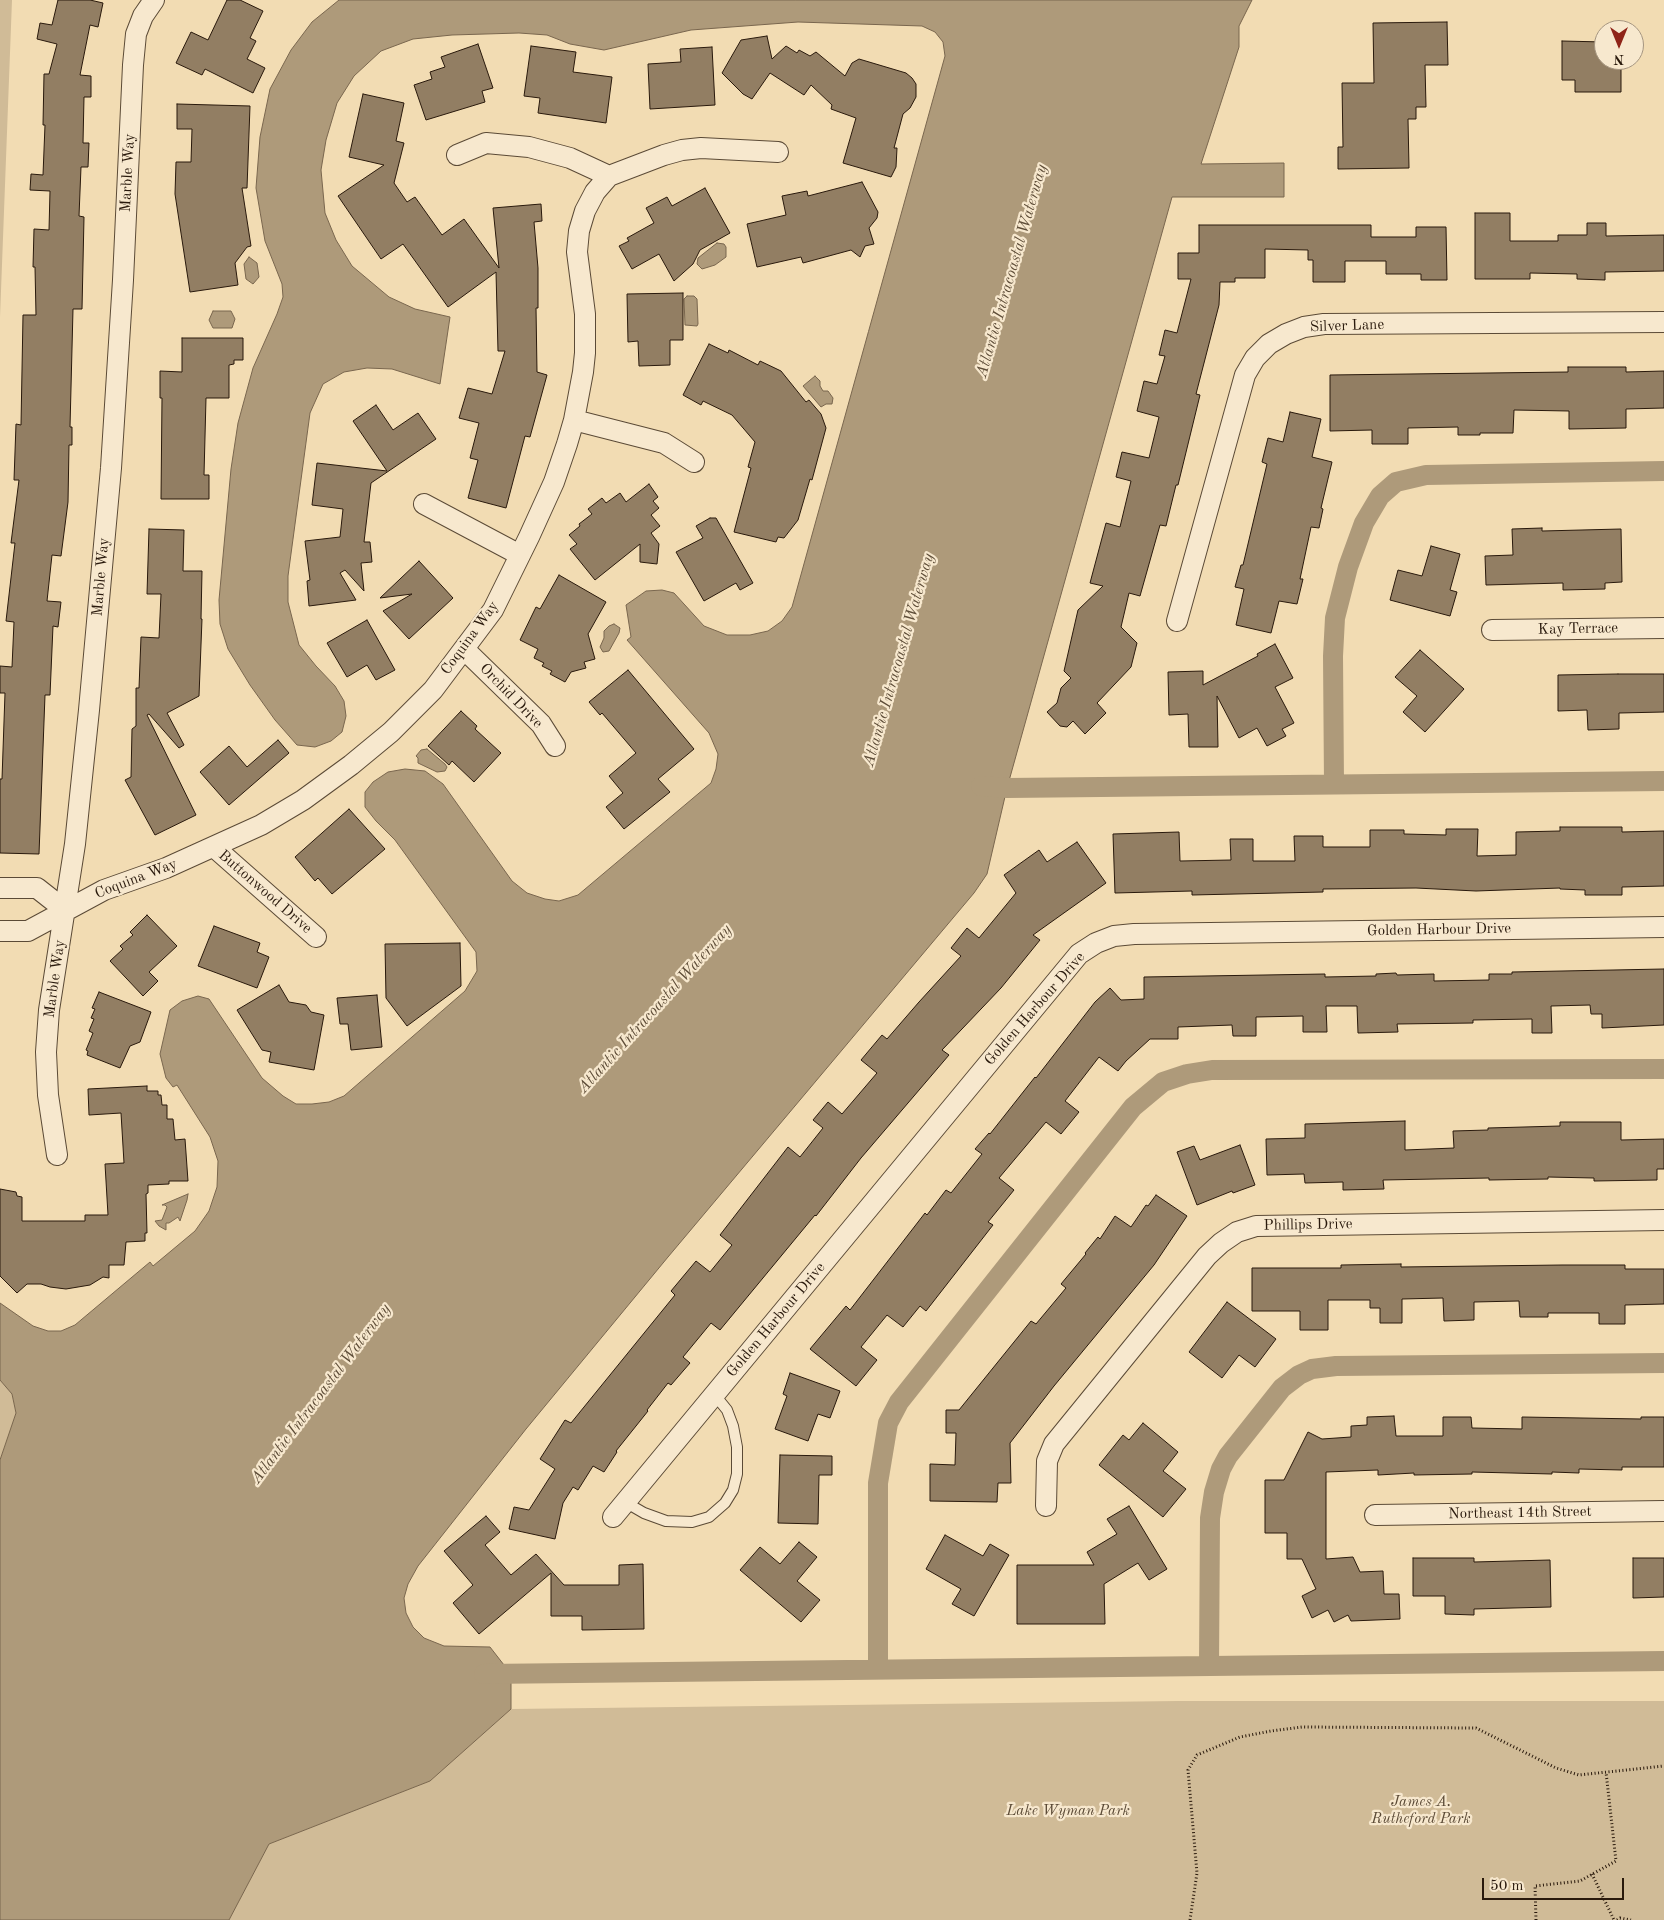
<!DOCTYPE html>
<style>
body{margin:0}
#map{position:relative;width:1664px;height:1920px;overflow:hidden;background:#f2dcb3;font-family:"Old Standard TT",serif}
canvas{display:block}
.north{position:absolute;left:1594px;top:20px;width:50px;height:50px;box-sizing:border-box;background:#f7e8ce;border:1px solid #a59580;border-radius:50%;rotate:180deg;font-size:14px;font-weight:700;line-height:20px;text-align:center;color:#29190c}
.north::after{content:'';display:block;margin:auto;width:18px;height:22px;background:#8f2418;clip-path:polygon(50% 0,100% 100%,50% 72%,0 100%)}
.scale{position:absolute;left:1482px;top:1878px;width:142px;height:22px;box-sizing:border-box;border:2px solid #29190c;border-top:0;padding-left:6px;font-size:15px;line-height:18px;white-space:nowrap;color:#29190c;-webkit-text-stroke:4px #f7e8ce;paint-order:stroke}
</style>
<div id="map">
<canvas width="1664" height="1920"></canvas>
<div class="north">N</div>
<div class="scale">50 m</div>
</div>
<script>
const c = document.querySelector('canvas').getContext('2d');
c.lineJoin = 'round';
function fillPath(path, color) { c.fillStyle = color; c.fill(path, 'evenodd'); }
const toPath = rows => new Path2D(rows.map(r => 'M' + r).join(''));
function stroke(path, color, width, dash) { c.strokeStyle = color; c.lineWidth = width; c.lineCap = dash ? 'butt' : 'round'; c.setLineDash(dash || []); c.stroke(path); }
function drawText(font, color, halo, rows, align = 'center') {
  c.font = font + ' "Old Standard TT",serif'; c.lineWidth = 4.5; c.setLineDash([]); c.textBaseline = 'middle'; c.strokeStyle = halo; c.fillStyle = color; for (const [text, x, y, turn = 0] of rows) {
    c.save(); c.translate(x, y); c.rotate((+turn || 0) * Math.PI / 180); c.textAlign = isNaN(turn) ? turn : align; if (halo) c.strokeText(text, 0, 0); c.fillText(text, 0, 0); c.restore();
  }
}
const green = toPath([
 [0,0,12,0,0,317],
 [0,1380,12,1394,16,1413,0,1460],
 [1178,1701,1664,1701,1664,1920,229,1920,269,1844,430,1781,511,1709]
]);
const water = toPath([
 [339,0,1252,0,1239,26,1239,47,1201,164,1284,163,1284,197,1172,197,1007,788,987,874,974,893,668,1257,526,1429,418,1566,408,1584,404,1598,406,1613,413,1627,424,1638,444,1646,490,1647,511,1674,511,1709,430,1781,269,1844,229,1920,0,1920,0,1460,16,1413,12,1394,0,1380,0,1303,33,1326,48,1331,61,1331,75,1325,150,1262,153,1266,195,1231,209,1211,217,1187,218,1161,210,1137,177,1085,173,1087,166,1078,160,1054,170,1010,182,1001,198,996,209,999,262,1078,283,1096,296,1104,312,1104,329,1102,344,1096,465,991,477,971,476,952,395,840,376,821,365,807,365,792,373,782,388,772,405,769,425,771,443,784,512,881,527,893,545,899,559,901,578,895,711,783,716,769,718,754,709,733,627,640,631,637,626,605,646,591,662,590,674,593,704,626,727,635,750,635,768,631,782,621,792,607,945,56,943,42,935,32,922,26,798,22,691,30,604,50,570,44,547,35,519,33,452,35,413,39,381,51,354,76,337,103,326,140,321,170,325,213,336,240,352,266,389,297,415,309,450,317,440,384,392,369,367,368,344,372,323,384,310,413,288,576,288,602,299,645,316,666,335,686,344,701,346,716,342,732,331,741,315,747,297,745,275,720,250,685,228,649,220,624,219,600,231,469,238,423,253,368,277,314,283,297,282,284,265,241,256,188,260,137,270,89,291,50,312,22,339,0],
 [717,243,724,244,726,247,726,257,715,265,702,269,697,264,698,258,717,243],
 [249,257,257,263,259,277,253,284,246,279,244,264,249,257],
 [687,296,694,296,697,299,698,324,697,326,685,325,684,299,687,296],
 [213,311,231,311,235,319,232,328,213,328,209,320,213,311],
 [815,376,820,381,820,386,823,391,828,391,833,398,832,404,826,404,821,407,803,386,815,376],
 [614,624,620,628,619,633,609,651,603,652,600,647,604,638,604,631,609,626,614,624],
 [427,749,445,764,447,767,445,771,437,772,418,763,418,758,416,756,421,750,427,749],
 [188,1194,187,1200,180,1221,178,1217,169,1223,166,1223,166,1230,159,1226,155,1221,162,1220,167,1207,165,1205,162,1205,188,1194]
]);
const canal = toPath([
 [1334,784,1333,656,1335,618,1348,567,1364,523,1380,496,1396,482,1426,475,1664,471],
 [981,786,1007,788,1664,781],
 [1209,1665,1210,1518,1214,1492,1221,1469,1228,1456,1282,1388,1299,1375,1312,1369,1336,1366,1664,1363],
 [878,1668,878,1483,888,1423,899,1402,1133,1107,1163,1082,1187,1074,1212,1070,1664,1069],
 [484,1674,1664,1661]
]);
const building = toPath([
 [58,0,90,0,103,3,98,27,90,25,80,75,91,76,91,97,84,97,83,143,89,143,88,167,81,167,79,216,84,217,82,309,73,309,70,427,72,427,72,445,69,445,68,502,61,556,52,555,47,601,61,602,58,627,53,626,50,695,45,695,39,854,0,853,0,779,2,779,5,693,0,693,0,666,12,667,14,622,6,621,15,543,11,543,19,480,14,480,16,424,21,425,23,315,36,315,35,267,33,267,34,229,49,230,50,191,30,190,31,174,43,175,45,125,43,125,44,74,49,74,57,44,37,39,40,23,52,25,58,0],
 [227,0,240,0,263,11,250,38,256,41,247,59,265,68,253,93,205,69,202,75,176,63,191,32,208,40,227,0],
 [1447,22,1448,65,1425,65,1426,107,1416,107,1416,119,1408,119,1409,168,1338,169,1338,147,1343,147,1342,83,1374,83,1373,23,1447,22],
 [767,36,772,59,786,46,797,53,799,50,810,56,816,52,845,76,852,63,859,59,906,73,912,78,916,84,916,97,910,108,903,114,894,148,897,148,896,167,891,177,843,163,856,118,831,109,832,105,811,85,804,95,770,73,752,99,743,94,722,73,741,40,767,36],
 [1562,41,1604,42,1604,60,1621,60,1621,92,1575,92,1575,80,1562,80,1562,41],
 [478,44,493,88,482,91,485,102,426,120,414,85,432,79,430,72,445,67,441,57,478,44],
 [531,46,576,52,573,72,612,77,606,123,538,113,540,98,524,96,531,46],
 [712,47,715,105,650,109,648,64,681,62,680,49,712,47],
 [363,94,404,103,396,141,404,143,394,183,407,202,415,197,442,235,464,219,499,268,493,208,541,204,542,221,534,222,538,268,538,308,536,308,537,372,547,375,530,437,525,436,506,508,468,498,478,460,470,458,479,423,459,418,468,388,492,394,505,351,498,351,496,272,448,307,403,244,381,259,338,196,384,165,349,157,363,94],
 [177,104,250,106,247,188,242,188,251,246,247,247,235,263,238,285,190,292,175,194,176,162,191,162,192,129,177,129,177,104],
 [862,182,878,212,877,218,869,228,874,244,865,246,860,257,851,250,803,263,801,257,757,267,747,224,786,215,782,196,807,191,808,196,862,182],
 [705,188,730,233,700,250,693,264,674,281,659,254,632,269,619,246,629,241,627,238,654,223,646,208,667,197,672,206,705,188],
 [1475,213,1510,213,1510,241,1558,241,1558,235,1587,235,1587,223,1606,223,1606,236,1664,235,1664,271,1605,272,1605,280,1577,279,1577,274,1530,273,1530,279,1475,279,1475,213],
 [1199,225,1371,225,1371,237,1416,237,1416,227,1446,227,1447,280,1421,280,1421,274,1386,274,1386,261,1345,261,1345,282,1313,282,1313,260,1308,260,1308,250,1265,249,1265,278,1235,278,1235,282,1220,282,1219,305,1196,394,1200,395,1178,485,1176,485,1166,526,1160,525,1140,596,1129,593,1121,627,1137,643,1131,667,1097,703,1106,713,1085,734,1073,721,1067,727,1060,726,1047,712,1057,703,1061,688,1071,678,1064,671,1078,610,1103,586,1090,583,1106,523,1120,527,1131,481,1116,477,1122,452,1149,458,1159,417,1137,411,1144,381,1157,384,1165,356,1159,355,1165,330,1177,333,1191,279,1178,279,1178,253,1199,253,1199,225],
 [683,293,683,340,670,340,670,365,639,366,638,341,628,342,627,294,683,293],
 [182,338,243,338,243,360,234,360,234,364,229,365,229,398,206,398,204,475,209,475,209,499,161,499,162,398,160,398,160,371,182,372,182,338],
 [709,344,728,353,729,350,758,365,760,361,781,371,806,402,809,400,821,414,826,428,812,480,810,479,798,520,784,538,778,537,776,542,734,532,751,468,748,467,755,442,732,415,703,401,701,405,683,395,709,344],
 [1568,367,1626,367,1626,372,1664,371,1664,408,1626,409,1626,428,1569,429,1569,411,1514,410,1513,433,1480,433,1480,435,1458,435,1458,427,1408,428,1408,444,1372,444,1372,430,1330,431,1330,375,1568,372,1568,367],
 [376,405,393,430,418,413,436,439,371,483,364,542,370,542,372,562,361,563,364,591,345,570,340,573,356,600,309,606,307,581,310,580,305,541,340,537,343,509,312,505,317,463,387,471,353,421,376,405],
 [1290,412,1321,419,1312,457,1332,462,1321,508,1323,509,1319,528,1311,527,1300,579,1303,579,1297,604,1279,601,1271,633,1236,625,1244,589,1235,587,1241,565,1243,565,1267,464,1262,462,1268,438,1283,442,1290,412],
 [649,484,658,497,653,501,659,508,651,515,660,526,651,533,659,544,657,564,640,562,640,544,595,580,570,549,577,544,569,535,580,526,579,524,592,514,588,509,602,498,606,503,620,493,626,502,649,484],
 [710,518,716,518,753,583,740,590,736,583,704,601,676,552,703,538,696,526,710,518],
 [1542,528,1542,531,1621,529,1622,582,1605,583,1605,589,1563,590,1563,583,1486,585,1485,556,1513,555,1512,529,1542,528],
 [149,529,184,530,183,571,202,571,201,619,202,619,199,696,167,713,184,745,179,748,149,714,147,715,196,815,155,835,125,780,131,777,132,729,136,726,136,688,139,688,141,637,159,638,161,594,147,594,149,529],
 [1431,546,1460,554,1450,590,1457,592,1450,616,1390,600,1398,570,1422,576,1431,546],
 [419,561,453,598,409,639,383,611,412,594,380,598,419,561],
 [559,575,606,602,588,634,595,659,584,662,586,668,571,672,565,682,550,674,552,671,542,666,544,663,534,658,538,649,520,640,536,607,540,609,559,575],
 [367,620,395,670,376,680,367,665,347,677,327,643,367,620],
 [1275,644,1293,678,1275,687,1294,723,1282,729,1286,736,1267,746,1257,728,1239,738,1217,696,1218,747,1189,747,1188,714,1169,715,1168,672,1203,671,1203,685,1258,656,1257,654,1275,644],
 [1420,650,1464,689,1425,732,1403,712,1417,696,1395,677,1420,650],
 [628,670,694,749,658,779,670,792,624,829,606,807,623,793,609,776,636,753,602,713,600,715,589,702,628,670],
 [1618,674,1664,674,1664,712,1619,713,1619,729,1588,730,1587,710,1558,711,1558,675,1618,674],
 [461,711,477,726,475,729,501,753,474,782,452,761,449,765,428,746,461,711],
 [278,740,289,753,229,805,200,772,229,746,247,767,278,740],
 [349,809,385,849,332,894,318,878,315,881,295,857,349,809],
 [1560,827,1622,827,1622,832,1664,831,1664,886,1622,887,1622,895,1585,895,1585,890,1560,889,1560,888,1476,891,1416,888,1323,889,1323,892,1192,895,1192,891,1115,893,1113,834,1179,832,1180,861,1231,860,1230,839,1253,839,1253,861,1295,861,1294,836,1323,836,1323,847,1370,847,1370,830,1404,830,1404,834,1446,835,1446,829,1478,829,1477,856,1516,855,1516,832,1560,831,1560,827],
 [1077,842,1106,883,1033,935,1040,940,1001,988,942,1050,949,1055,861,1158,816,1216,815,1215,720,1330,711,1323,683,1357,690,1363,671,1385,668,1383,647,1410,648,1411,616,1451,617,1452,604,1472,593,1466,578,1490,573,1487,563,1503,555,1539,509,1529,514,1507,529,1510,555,1469,540,1459,565,1420,571,1423,675,1295,671,1291,696,1261,710,1272,732,1245,720,1235,788,1147,800,1157,823,1128,813,1120,828,1102,842,1114,877,1073,861,1060,882,1035,887,1039,919,1002,961,956,951,948,967,928,979,938,1016,893,1004,875,1039,850,1047,862,1077,842],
 [147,915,177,946,149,972,158,981,143,996,110,961,123,949,120,946,133,935,130,932,147,915],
 [214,926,260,943,257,952,269,957,257,988,198,966,214,926],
 [460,943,461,986,407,1026,386,998,385,944,460,943],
 [1664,969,1664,1025,1602,1028,1602,1014,1591,1014,1590,1005,1551,1006,1552,1033,1532,1033,1532,1019,1473,1020,1473,1023,1397,1024,1398,1032,1358,1033,1357,1006,1326,1006,1327,1032,1303,1032,1303,1016,1256,1017,1256,1036,1233,1036,1232,1025,1178,1027,1178,1039,1150,1039,1126,1061,1118,1071,1099,1057,1065,1101,1079,1112,1061,1134,1046,1122,999,1178,1014,1190,988,1222,993,1225,926,1311,920,1306,903,1327,887,1315,861,1347,877,1360,856,1386,810,1349,846,1306,850,1310,925,1213,927,1215,946,1190,951,1193,982,1154,975,1149,989,1133,990,1134,1035,1077,1036,1078,1095,1002,1110,988,1121,1000,1144,999,1144,977,1325,974,1325,977,1376,976,1376,974,1396,973,1397,975,1434,974,1434,981,1489,980,1489,974,1512,974,1512,972,1664,969],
 [279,985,289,1002,306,1005,311,1012,324,1015,314,1070,269,1062,271,1052,262,1050,237,1010,279,985],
 [99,992,151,1012,140,1042,130,1046,120,1068,87,1055,88,1051,86,1050,93,1033,89,1031,94,1019,91,1018,95,1009,92,1008,99,992],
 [377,995,382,1047,351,1050,348,1024,340,1024,337,998,377,995],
 [147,1086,147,1091,158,1091,158,1095,161,1095,162,1105,167,1105,167,1119,173,1119,175,1140,185,1139,188,1181,169,1181,169,1184,148,1185,148,1193,146,1194,147,1233,145,1233,145,1241,126,1242,124,1265,109,1265,109,1278,103,1277,90,1285,66,1289,50,1287,41,1284,27,1284,17,1293,0,1276,0,1189,16,1192,17,1196,22,1197,22,1221,85,1221,85,1215,108,1215,105,1164,124,1163,121,1113,89,1115,88,1089,147,1086],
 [1405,1121,1405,1150,1454,1148,1453,1131,1488,1130,1488,1128,1560,1126,1560,1122,1621,1122,1621,1140,1664,1139,1664,1169,1657,1169,1657,1180,1594,1181,1594,1178,1548,1177,1548,1179,1489,1180,1489,1178,1383,1180,1384,1189,1343,1190,1343,1182,1305,1183,1304,1174,1267,1175,1266,1139,1305,1138,1305,1124,1405,1121],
 [1240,1145,1255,1185,1233,1193,1232,1191,1197,1205,1177,1152,1194,1146,1200,1160,1240,1145],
 [1156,1195,1187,1216,1154,1265,1054,1386,1010,1443,1011,1483,998,1483,997,1502,930,1501,930,1464,955,1465,956,1433,946,1433,946,1410,959,1410,1031,1321,1036,1324,1066,1288,1061,1284,1086,1254,1085,1253,1098,1237,1100,1239,1115,1216,1131,1227,1146,1205,1148,1206,1156,1195],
 [1401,1264,1401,1267,1562,1265,1625,1265,1625,1269,1664,1269,1664,1304,1625,1305,1625,1324,1599,1324,1599,1313,1548,1313,1548,1317,1520,1317,1519,1301,1474,1302,1474,1320,1444,1321,1443,1298,1402,1299,1402,1323,1380,1323,1380,1308,1370,1308,1370,1300,1328,1300,1328,1330,1300,1330,1300,1311,1252,1311,1252,1268,1341,1268,1341,1265,1401,1264],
 [1227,1302,1276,1339,1255,1367,1239,1355,1222,1378,1189,1352,1227,1302],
 [790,1373,840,1391,830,1418,818,1414,808,1441,775,1429,787,1396,783,1394,790,1373],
 [1394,1416,1396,1436,1443,1436,1443,1417,1471,1417,1472,1428,1522,1429,1522,1417,1641,1419,1641,1417,1664,1417,1664,1467,1622,1467,1622,1470,1579,1469,1579,1473,1552,1472,1552,1474,1472,1472,1472,1474,1414,1475,1414,1473,1378,1475,1378,1470,1326,1472,1326,1559,1353,1557,1360,1572,1383,1571,1384,1594,1399,1594,1400,1619,1351,1621,1348,1615,1334,1622,1328,1610,1312,1618,1302,1596,1316,1589,1302,1559,1287,1559,1287,1533,1265,1533,1265,1480,1284,1480,1308,1432,1322,1439,1351,1437,1351,1426,1367,1425,1367,1417,1394,1416],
 [1143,1423,1178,1452,1163,1471,1186,1489,1163,1517,1099,1465,1123,1435,1129,1440,1143,1423],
 [780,1455,832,1456,832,1475,819,1475,818,1524,778,1523,780,1455],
 [1129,1506,1167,1569,1149,1580,1138,1563,1104,1584,1105,1624,1017,1624,1017,1565,1094,1565,1087,1552,1117,1534,1107,1519,1129,1506],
 [486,1516,500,1532,485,1545,511,1575,536,1554,564,1585,619,1585,619,1565,643,1564,644,1629,582,1630,582,1616,551,1616,551,1573,479,1634,453,1603,473,1585,444,1551,486,1516],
 [945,1535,983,1556,990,1544,1009,1555,974,1616,952,1604,961,1589,926,1569,945,1535],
 [799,1542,817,1557,797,1581,820,1600,801,1622,740,1570,760,1547,780,1564,799,1542],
 [1413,1558,1474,1558,1474,1562,1550,1560,1551,1607,1474,1609,1474,1615,1445,1614,1445,1596,1413,1596,1413,1558],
 [1633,1558,1664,1558,1664,1597,1633,1598,1633,1558]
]);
const path = toPath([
 [1592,1874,1614,1920],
 [1190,1920,1197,1873,1188,1770,1197,1755,1240,1737,1271,1731,1302,1727,1476,1728,1556,1768,1579,1775,1664,1766],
 [1536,1920,1535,1886,1580,1881,1616,1861,1606,1772],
 [1617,1920,1620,1918,1631,1920]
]);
const lane = toPath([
 [625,1502,644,1513,666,1521,692,1522,709,1517,725,1503,733,1490,737,1474,737,1447,733,1426,727,1410,714,1394]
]);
const street = toPath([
 [457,155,486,143,529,147,570,158,609,176,664,155,682,150,701,148,778,152],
 [574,420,664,443,694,462],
 [424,504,520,555],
 [1177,621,1245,375,1255,358,1269,344,1286,334,1304,327,1324,324,1664,322],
 [1492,630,1664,628],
 [464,649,541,724,555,746],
 [214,847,316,937],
 [0,888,37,888,65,910],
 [0,931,28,931,104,890,166,868,261,825,303,800,351,765,391,732,433,690,493,610,529,537,554,482,567,444,574,420,583,372,585,353,585,314,577,252,579,231,585,211,595,192,609,176],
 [57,1155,48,1095,46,1052,49,1010,75,844,89,710,111,468,123,280,133,65,136,34,143,16,154,0],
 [1046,1506,1047,1461,1054,1444,1207,1256,1221,1243,1237,1232,1256,1226,1664,1220],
 [1375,1515,1664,1511],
 [613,1517,1079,954,1096,943,1114,936,1134,934,1664,927]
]);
const streetNames = [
 ["Marble Way",128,173,-87],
 ["Silver Lane",1347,326,-2],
 ["Marble Way",101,577,-85],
 ["Kay Terrace",1578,629,-1],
 ["Coquina Way",470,638,-54],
 ["Orchid Drive",511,696,46],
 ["Coquina Way",136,879,-21],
 ["Buttonwood Drive",265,892,41],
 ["Golden Harbour Drive",1439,930,-1],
 ["Marble Way",55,979,-82],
 ["Golden Harbour Drive",1035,1009,-49],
 ["Phillips Drive",1308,1225,-1],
 ["Golden Harbour Drive",776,1320,-50],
 ["Northeast 14th Street",1520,1513,-1]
];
const parkNames = [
 ["James A.",1421,1802],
 ["Rutheford Park",1421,1819],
 ["Lake Wyman Park",1068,1811]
];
const waterNames = [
 ["Atlantic Intracoastal Waterway",1012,271,-74],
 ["Atlantic Intracoastal Waterway",899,660,-74],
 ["Atlantic Intracoastal Waterway",655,1009,-48],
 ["Atlantic Intracoastal Waterway",321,1394,-53]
];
fillPath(green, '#d0bb97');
fillPath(water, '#ae9a7a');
stroke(water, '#79664e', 1);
stroke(canal, '#ae9a7a', 20);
fillPath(building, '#927e63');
stroke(building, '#29190c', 1);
stroke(lane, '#5b4a36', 12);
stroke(street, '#5b4a36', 22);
stroke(path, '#29190c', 3, [1, 2.5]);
stroke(lane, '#f7e8ce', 10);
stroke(street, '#f7e8ce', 20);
drawText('15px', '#29190c', '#f7e8ce', streetNames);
drawText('italic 15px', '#5b4a36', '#f7e8ce', parkNames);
drawText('italic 16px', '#5e4d38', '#f7e8ce', waterNames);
</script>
